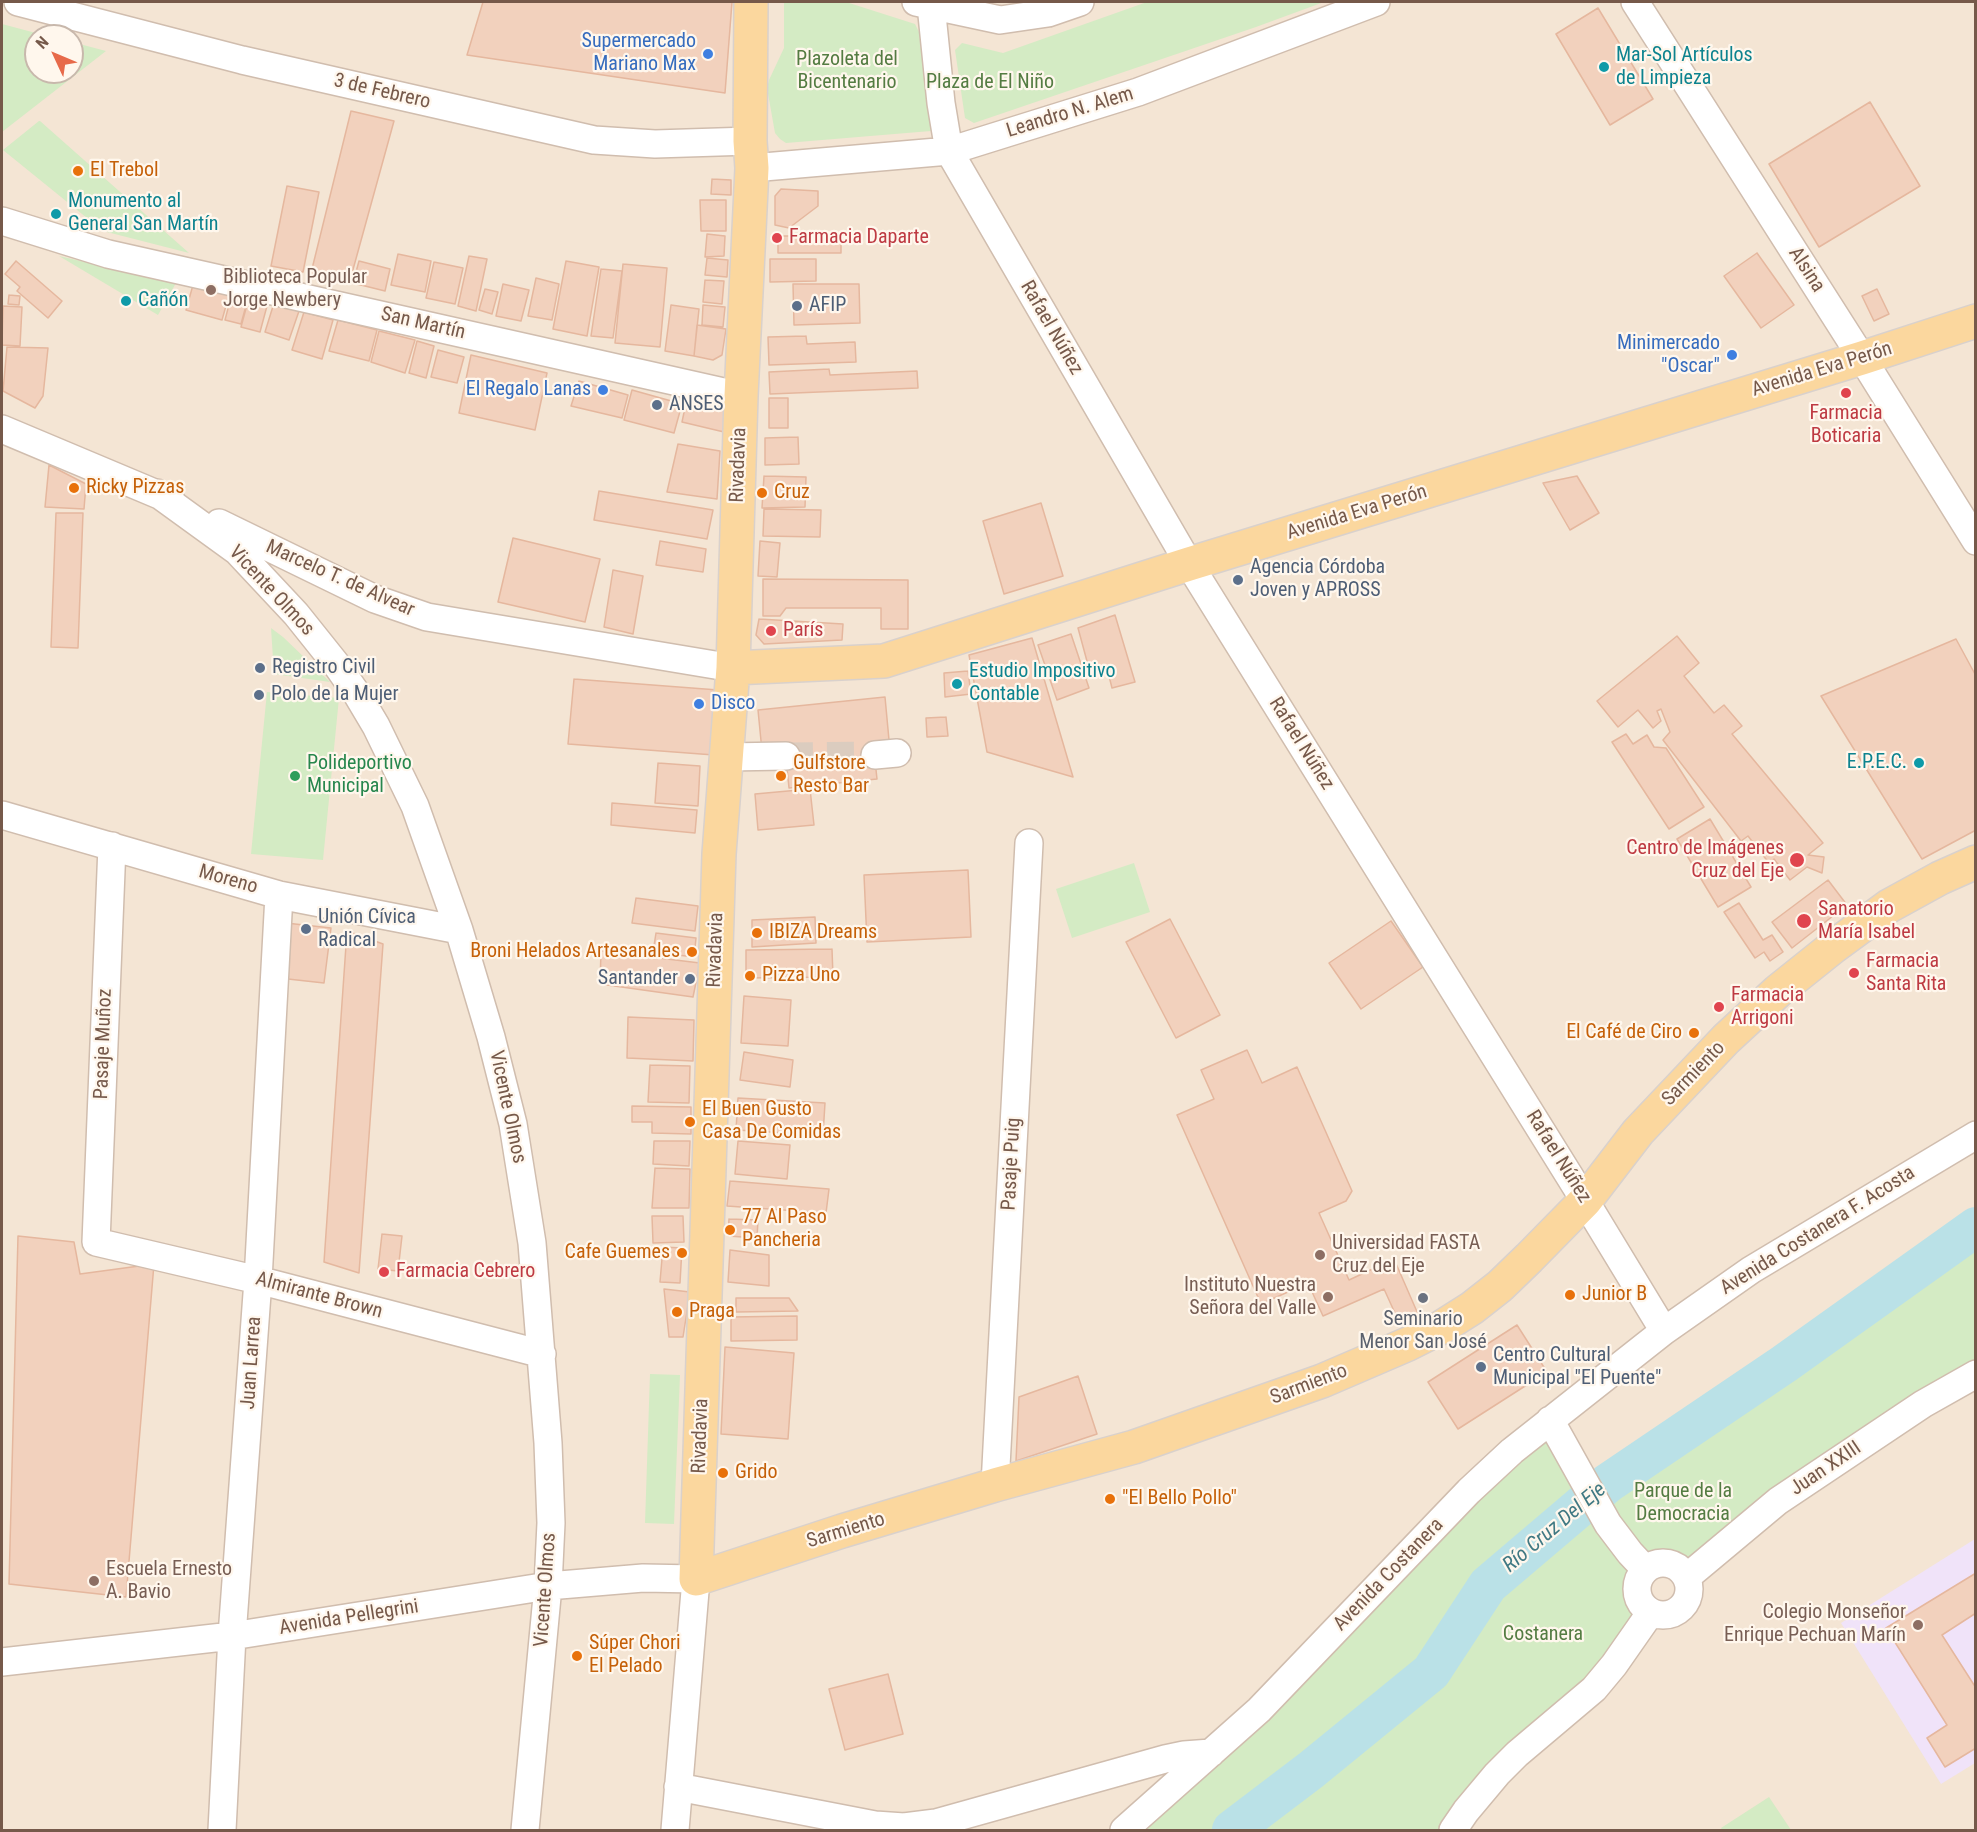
<!DOCTYPE html>
<meta charset="utf-8">
<style>
body{margin:0}
#map{position:relative;width:1977px;height:1832px;overflow:hidden;background:#fdf3e6;font-family:"Roboto Condensed",sans-serif}
canvas{display:block}
.frame{position:absolute;inset:0;border:3px solid #76594a;pointer-events:none}
.north{position:absolute;left:24px;top:24px;width:60px;height:60px;box-sizing:border-box;background:#fff7ed;border:2px solid #c8b8ac;border-radius:50%;rotate:314deg;font-size:16px;font-weight:700;line-height:24px;text-align:center;color:#76594a}
.north::after{content:'';display:block;margin:auto;width:21px;height:27px;background:#e76a4a;clip-path:polygon(50% 0,100% 100%,50% 72%,0 100%)}
</style>
<div id="map">
<canvas width="1977" height="1832"></canvas>
<div class="frame"></div>
<div class="north">N</div>
</div>
<script>
const c = document.querySelector('canvas').getContext('2d');
c.lineJoin = 'round';
function fillPath(path, color) { c.fillStyle = color; c.fill(path, 'evenodd'); }
const toPath = rows => new Path2D(rows.map(r => 'M' + r).join(''));
function stroke(path, color, width, dash) { c.strokeStyle = color; c.lineWidth = width; c.lineCap = dash ? 'butt' : 'round'; c.setLineDash(dash || []); c.stroke(path); }
function drawText(font, color, halo, rows, align = 'center') {
  c.font = font + ' "Roboto Condensed",sans-serif'; c.lineWidth = 4.5; c.setLineDash([]); c.textBaseline = 'middle'; c.strokeStyle = halo; c.fillStyle = color; for (const [text, x, y, turn = 0] of rows) {
    c.save(); c.translate(x, y); c.rotate((+turn || 0) * Math.PI / 180); c.textAlign = isNaN(turn) ? turn : align; if (halo) c.strokeText(text, 0, 0); c.fillText(text, 0, 0); c.restore();
  }
}
const residential = toPath([
 [2,2,1975,2,1975,1830,2,1830],
 [36,36,72,36,72,72,36,72]
]);
const education = toPath([
 [1975,1539,1975,1763,1941,1784,1841,1623]
]);
const green = toPath([
 [784,2,846,2,915,24,919,32,931,131,786,143,780,139,775,133,767,88,769,80,784,48],
 [1147,2,1324,2,1256,27,974,123,965,118,955,50,962,43,1003,53],
 [2,24,47,36,36,36,36,72,72,72,72,42,106,51,2,132],
 [39,121,40,121,189,253,103,231,3,150],
 [59,256,176,283,158,315],
 [271,628,283,637,330,682,274,674],
 [267,692,339,698,323,860,251,854],
 [1134,863,1150,912,1072,938,1056,889],
 [1975,1227,1975,1374,1679,1568,1668,1563,1656,1563,1639,1576,1636,1590,1638,1599,1643,1607,1651,1612,1466,1811,1439,1830,1124,1830,1550,1420,1593,1496,1608,1483,1784,1364],
 [650,1374,680,1375,674,1524,645,1523],
 [1769,1797,1791,1830,1722,1830,1721,1828]
]);
const river = toPath([
 [1232,1830,1311,1770,1431,1672,1488,1585,1608,1483,1784,1364,1976,1227]
]);
const building = toPath([
 [483,2,732,2,725,93,467,55,483,2],
 [1598,8,1653,99,1610,125,1556,34,1598,8],
 [1870,102,1920,186,1819,247,1769,164,1870,102],
 [351,111,394,121,349,284,311,273,351,111],
 [712,179,731,180,731,195,711,194,712,179],
 [287,186,319,192,303,272,271,266,287,186],
 [781,189,818,191,818,206,789,228,775,225,775,196,781,189],
 [700,200,726,200,726,231,701,231,700,200],
 [707,234,725,236,724,256,705,257,707,234],
 [778,236,841,236,841,253,778,253,778,236],
 [1757,253,1794,305,1761,328,1724,276,1757,253],
 [398,254,431,261,425,292,391,285,398,254],
 [469,256,487,259,476,311,458,306,469,256],
 [707,258,728,260,727,277,705,275,707,258],
 [770,259,816,259,816,281,770,282,770,259],
 [16,261,62,301,48,318,17,291,20,287,5,274,16,261],
 [359,261,390,269,385,291,353,283,359,261],
 [566,261,599,267,587,336,553,329,566,261],
 [434,262,463,268,455,304,426,298,434,262],
 [623,264,667,268,660,347,615,343,623,264],
 [601,269,622,271,613,338,591,336,601,269],
 [536,278,559,284,552,320,528,316,536,278],
 [705,280,724,281,722,304,703,302,705,280],
 [503,284,529,290,521,321,496,316,503,284],
 [793,284,859,284,860,323,794,325,793,284],
 [193,285,229,295,222,320,186,310,193,285],
 [485,289,498,292,492,314,479,310,485,289],
 [1877,289,1889,314,1874,321,1862,296,1877,289],
 [9,295,20,296,19,305,8,304,9,295],
 [231,297,247,302,241,324,225,320,231,297],
 [248,301,267,306,260,332,241,327,248,301],
 [274,303,299,311,289,340,265,332,274,303],
 [671,305,699,309,694,356,665,351,671,305],
 [703,305,725,307,723,327,702,325,703,305],
 [3,306,22,307,20,346,2,345,3,306],
 [304,312,333,320,322,359,292,350,304,312],
 [338,320,377,330,369,361,329,351,338,320],
 [697,325,726,329,722,355,713,360,694,356,697,325],
 [379,331,415,340,405,373,371,362,379,331],
 [806,336,807,344,855,342,856,362,769,365,768,337,806,336],
 [417,341,434,346,426,378,409,373,417,341],
 [7,347,48,348,43,396,35,408,3,391,7,347],
 [438,350,464,357,457,383,431,377,438,350],
 [471,355,547,373,535,430,459,413,471,355],
 [829,369,830,375,917,371,918,388,770,394,769,372,829,369],
 [579,381,628,395,622,418,571,406,579,381],
 [632,390,682,404,674,433,624,420,632,390],
 [769,398,788,398,788,428,769,428,769,398],
 [686,403,728,411,724,432,682,422,686,403],
 [798,437,799,464,765,465,765,438,798,437],
 [678,444,720,451,717,499,667,492,678,444],
 [49,465,86,484,84,509,45,507,49,465],
 [764,476,806,477,805,507,762,508,764,476],
 [1577,476,1599,513,1570,530,1543,483,1577,476],
 [599,491,713,510,707,539,594,520,599,491],
 [1041,503,1063,576,1004,594,983,521,1041,503],
 [764,509,821,510,820,537,763,536,764,509],
 [56,513,83,513,78,648,51,647,56,513],
 [513,538,600,559,585,622,498,602,513,538],
 [660,541,706,549,703,572,656,565,660,541],
 [760,541,780,543,777,577,758,576,760,541],
 [613,570,643,576,633,634,604,627,613,570],
 [763,579,908,580,908,629,881,629,881,608,786,608,780,616,763,616,763,579],
 [1115,615,1135,682,1112,688,1108,672,1091,676,1078,628,1115,615],
 [759,619,843,624,842,640,764,644,756,635,759,619],
 [1071,634,1089,688,1057,700,1038,645,1071,634],
 [1677,636,1699,663,1684,676,1714,713,1724,705,1742,726,1732,734,1823,843,1808,855,1824,857,1822,873,1807,867,1790,880,1774,859,1769,863,1748,836,1741,841,1663,740,1670,732,1661,709,1657,711,1661,721,1653,728,1638,710,1618,727,1597,701,1677,636],
 [1032,638,1073,777,987,752,969,655,1032,638],
 [1956,639,1976,676,1976,830,1922,859,1821,696,1956,639],
 [968,671,971,694,945,697,944,673,968,671],
 [574,679,718,690,714,755,568,744,574,679],
 [885,697,889,740,873,742,877,779,789,788,785,749,762,751,758,710,885,697],
 [946,717,948,736,927,737,926,718,946,717],
 [1626,734,1633,744,1647,735,1654,747,1666,748,1704,807,1669,829,1612,742,1626,734],
 [658,763,700,766,698,806,655,803,658,763],
 [810,789,814,825,758,830,755,794,810,789],
 [612,803,697,810,695,833,611,825,612,803],
 [1710,819,1751,887,1718,907,1677,839,1710,819],
 [968,870,971,937,867,942,864,875,968,870],
 [1828,880,1847,905,1792,948,1772,922,1828,880],
 [636,898,698,906,695,931,632,923,636,898],
 [1739,903,1763,940,1772,935,1783,952,1770,961,1764,952,1755,958,1724,912,1739,903],
 [815,917,816,943,752,947,752,920,815,917],
 [1170,919,1220,1015,1176,1038,1126,942,1170,919],
 [1391,921,1423,967,1361,1009,1329,963,1391,921],
 [286,923,331,928,324,983,279,978,286,923],
 [347,931,383,944,359,1273,324,1262,347,931],
 [656,933,696,938,694,957,653,952,656,933],
 [832,949,833,977,746,978,746,950,832,949],
 [601,951,700,963,693,997,600,984,601,951],
 [744,996,791,1000,788,1046,741,1043,744,996],
 [628,1017,694,1020,693,1061,627,1058,628,1017],
 [1247,1050,1262,1083,1297,1067,1352,1191,1346,1201,1319,1213,1349,1280,1394,1259,1418,1314,1399,1322,1384,1289,1323,1316,1308,1283,1261,1304,1177,1115,1214,1099,1201,1070,1247,1050],
 [744,1052,793,1060,790,1087,740,1080,744,1052],
 [650,1065,690,1066,689,1103,648,1102,650,1065],
 [738,1098,825,1103,823,1135,736,1130,738,1098],
 [632,1106,691,1107,691,1134,652,1133,652,1122,632,1122,632,1106],
 [654,1141,690,1141,689,1166,653,1164,654,1141],
 [738,1141,790,1145,787,1179,735,1174,738,1141],
 [655,1168,690,1169,689,1208,652,1208,655,1168],
 [730,1181,829,1189,826,1213,727,1206,730,1181],
 [652,1216,683,1216,684,1242,653,1243,652,1216],
 [729,1219,758,1220,757,1238,728,1236,729,1219],
 [382,1234,402,1236,398,1271,378,1269,382,1234],
 [18,1236,74,1242,80,1274,154,1264,126,1597,9,1584,18,1236],
 [663,1247,682,1248,680,1283,660,1282,663,1247],
 [730,1250,769,1255,769,1286,728,1282,730,1250],
 [664,1289,690,1292,683,1337,669,1337,664,1289],
 [736,1298,789,1298,798,1311,736,1312,736,1298],
 [797,1316,797,1340,731,1341,731,1317,797,1316],
 [1517,1325,1547,1372,1458,1429,1428,1382,1517,1325],
 [725,1347,794,1353,788,1439,721,1434,725,1347],
 [1078,1376,1097,1434,1016,1461,1019,1397,1078,1376],
 [1976,1573,1976,1613,1942,1635,1976,1688,1976,1748,1945,1767,1927,1738,1947,1725,1886,1628,1976,1573],
 [888,1674,903,1734,845,1750,829,1689,888,1674]
]);
const minorTunnel = toPath([
 [786,756,875,755]
]);
const minor = toPath([
 [18,2,242,60,594,140,655,144,750,141],
 [916,2,1000,20,1048,13,1080,2],
 [1635,2,1862,358,1976,541],
 [931,5,941,103,949,151,1189,564,1585,1201,1664,1331],
 [752,168,949,151,1138,92,1376,2],
 [2,221,108,254,741,396],
 [2,429,171,500],
 [157,493,237,551,296,614,336,664,357,694,376,726,415,806,459,930,491,1037,513,1124,532,1243,548,1443,551,1523,548,1586,525,1830],
 [219,523,375,599,427,617,733,668],
 [875,755,897,753],
 [727,757,786,756],
 [2,815,279,895,459,930],
 [112,846,96,1242,258,1280,542,1354],
 [1550,1420,1608,1524,1630,1553,1645,1569],
 [995,1485,1029,843],
 '1637 1589a26 26 0 1 1 52 0a26 26 0 1 1-52 0Z',
 [1687,1577,1778,1501,1923,1404,1976,1374],
 [2,1662,232,1636,548,1586,643,1578,696,1579,675,1830],
 [678,1787,875,1825,904,1827,936,1823,1165,1759,1184,1755,1211,1753],
 [222,1830,232,1636,258,1280,279,895],
 [1124,1830,1259,1710,1469,1491,1512,1451,1664,1331,1751,1270,1976,1135],
 [1453,1830,1466,1811,1497,1774,1517,1754,1594,1689,1614,1665,1651,1612]
]);
const major = toPath([
 [751,2,750,141,752,168,741,396,733,668,719,854,696,1579,842,1531,995,1485,1134,1447,1322,1381,1408,1344,1442,1327,1472,1308,1500,1286,1529,1258,1585,1201,1638,1132,1726,1039,1778,991,1833,947,1889,906,1940,878,1976,862],
 [733,668,884,661,1189,564,1862,358,1976,321]
]);
const markers = [
 [708,54,6,"#3f7fe0"],
 [1604,67,6,"#0f9aa8"],
 [78,171,6,"#e8710a"],
 [56,214,6,"#0f9aa8"],
 [777,238,6,"#e0444e"],
 [211,290,6,"#8d6e63"],
 [126,301,6,"#0f9aa8"],
 [797,306,6,"#5c6f8a"],
 [1732,355,6,"#3f7fe0"],
 [603,390,6,"#3f7fe0"],
 [1846,393,6,"#e0444e"],
 [657,405,6,"#5c6f8a"],
 [74,488,6,"#e8710a"],
 [762,493,6,"#e8710a"],
 [1238,580,6,"#5c6f8a"],
 [771,631,6,"#e0444e"],
 [260,668,6,"#5c6f8a"],
 [957,684,6,"#0f9aa8"],
 [259,695,6,"#5c6f8a"],
 [699,704,6,"#3f7fe0"],
 [1919,763,6,"#0f9aa8"],
 [295,776,6,"#2e9e5b"],
 [781,776,6,"#e8710a"],
 [1797,860,8,"#e0444e"],
 [1804,921,8,"#e0444e"],
 [306,929,6,"#5c6f8a"],
 [757,933,6,"#e8710a"],
 [692,952,6,"#e8710a"],
 [1854,973,6,"#e0444e"],
 [750,976,6,"#e8710a"],
 [690,979,6,"#5c6f8a"],
 [1719,1007,6,"#e0444e"],
 [1694,1033,6,"#e8710a"],
 [690,1122,6,"#e8710a"],
 [730,1230,6,"#e8710a"],
 [682,1253,6,"#e8710a"],
 [1320,1255,6,"#8d6e63"],
 [384,1272,6,"#e0444e"],
 [1570,1295,6,"#e8710a"],
 [1328,1297,6,"#8d6e63"],
 [1423,1298,6,"#6b7280"],
 [677,1312,6,"#e8710a"],
 [1481,1367,6,"#5c6f8a"],
 [723,1473,6,"#e8710a"],
 [1110,1499,6,"#e8710a"],
 [94,1581,6,"#8d6e63"],
 [1918,1625,6,"#8d6e63"],
 [577,1656,6,"#e8710a"]
];
const shopNames = [
 ["Supermercado",696,42],
 ["Mariano Max",696,65],
 ["Minimercado",1720,344],
 ["\"Oscar\"",1720,367],
 ["El Regalo Lanas",591,390],
 ["Disco",711,704,"left"]
];
const cultureNames = [
 ["Mar-Sol Artículos",1616,56],
 ["de Limpieza",1616,79],
 ["Monumento al",68,202],
 ["General San Martín",68,225],
 ["Cañón",138,301],
 ["Estudio Impositivo",969,672],
 ["Contable",969,695],
 ["E.P.E.C.",1907,763,"right"]
];
const parkNames = [
 ["Plazoleta del",847,60],
 ["Bicentenario",847,83],
 ["Plaza de El Niño",990,83],
 ["Parque de la",1683,1492],
 ["Democracia",1683,1515],
 ["Costanera",1543,1635]
];
const streetNames = [
 ["3 de Febrero",382,92,13],
 ["Leandro N. Alem",1070,113,-17],
 ["Alsina",1806,270,57],
 ["San Martín",423,324,13],
 ["Rafael Núñez",1051,328,60],
 ["Avenida Eva Perón",1822,370,-17],
 ["Rivadavia",739,465,-88],
 ["Avenida Eva Perón",1357,513,-17],
 ["Marcelo T. de Alvear",340,579,24],
 ["Vicente Olmos",271,591,47],
 ["Rafael Núñez",1301,744,58],
 ["Moreno",228,880,16],
 ["Rivadavia",716,950,-88],
 ["Pasaje Muñoz",104,1044,-88],
 ["Sarmiento",1694,1074,-46],
 ["Vicente Olmos",507,1107,78],
 ["Rafael Núñez",1558,1157,58],
 ["Pasaje Puig",1012,1164,-87],
 ["Avenida Costanera F. Acosta",1818,1231,-32],
 ["Almirante Brown",319,1296,15],
 ["Juan Larrea",252,1363,-86],
 ["Sarmiento",1309,1385,-21],
 ["Rivadavia",701,1436,-88],
 ["Juan XXIII",1826,1469,-34],
 ["Sarmiento",846,1531,-17],
 ["Avenida Costanera",1389,1575,-46],
 ["Vicente Olmos",546,1590,-86],
 ["Avenida Pellegrini",349,1618,-9]
];
const foodNames = [
 ["El Trebol",90,171],
 ["Ricky Pizzas",86,488],
 ["Cruz",774,493],
 ["Gulfstore",793,764],
 ["Resto Bar",793,787],
 ["IBIZA Dreams",769,933],
 ["Broni Helados Artesanales",680,952,"right"],
 ["Pizza Uno",762,976],
 ["El Café de Ciro",1682,1033,"right"],
 ["El Buen Gusto",702,1110],
 ["Casa De Comidas",702,1133],
 ["77 Al Paso",742,1218],
 ["Pancheria",742,1241],
 ["Cafe Guemes",670,1253,"right"],
 ["Junior B",1582,1295],
 ["Praga",689,1312],
 ["Grido",735,1473],
 ["\"El Bello Pollo\"",1122,1499],
 ["Súper Chori",589,1644],
 ["El Pelado",589,1667]
];
const healthNames = [
 ["Farmacia Daparte",789,238],
 ["Farmacia",1846,414,"center"],
 ["Boticaria",1846,437,"center"],
 ["París",783,631],
 ["Centro de Imágenes",1784,849,"right"],
 ["Cruz del Eje",1784,872,"right"],
 ["Sanatorio",1818,910],
 ["María Isabel",1818,933],
 ["Farmacia",1866,962],
 ["Santa Rita",1866,985],
 ["Farmacia",1731,996],
 ["Arrigoni",1731,1019],
 ["Farmacia Cebrero",396,1272]
];
const educationNames = [
 ["Biblioteca Popular",223,278],
 ["Jorge Newbery",223,301],
 ["Universidad FASTA",1332,1244],
 ["Cruz del Eje",1332,1267],
 ["Instituto Nuestra",1316,1286,"right"],
 ["Señora del Valle",1316,1309,"right"],
 ["Escuela Ernesto",106,1570],
 ["A. Bavio",106,1593],
 ["Colegio Monseñor",1906,1613,"right"],
 ["Enrique Pechuan Marín",1906,1636,"right"]
];
const serviceNames = [
 ["AFIP",809,306],
 ["ANSES",669,405],
 ["Agencia Córdoba",1250,568],
 ["Joven y APROSS",1250,591],
 ["Registro Civil",272,668],
 ["Polo de la Mujer",271,695],
 ["Unión Cívica",318,918],
 ["Radical",318,941],
 ["Santander",678,979,"right"],
 ["Centro Cultural",1493,1356],
 ["Municipal \"El Puente\"",1493,1379]
];
const leisureNames = [
 ["Polideportivo",307,764],
 ["Municipal",307,787]
];
const worshipNames = [
 ["Seminario",1423,1320],
 ["Menor San José",1423,1343]
];
const waterNames = [
 ["Río Cruz Del Eje",1555,1528,-40]
];
fillPath(residential, '#f4e5d4');
fillPath(education, '#f0e3f9');
fillPath(green, '#d4ebc4');
stroke(river, '#bae1e7', 40);
fillPath(building, '#f2d1bd');
stroke(building, '#e5b79e', 1.5);
stroke(minorTunnel, '#dbccbf', 27, [27, 14]);
stroke(minor, '#d0bdae', 30);
stroke(major, '#d9d1cc', 36);
stroke(minor, '#fff', 27);
stroke(major, '#fbd79e', 33);
for (const [x, y, r, color] of markers) { const dot = new Path2D(); dot.arc(x, y, r, 0, 2 * Math.PI); c.fillStyle = color; c.fill(dot); stroke(dot, '#fff7ed', 2); }
drawText('20px', '#366cbe', '#fff7ed', shopNames, 'right');
drawText('20px', '#0d838f', '#fff7ed', cultureNames, 'left');
drawText('20px', '#547c42', '#fff7ed', parkNames);
drawText('20px', '#76594a', '#fff7ed', streetNames);
drawText('20px', '#c56008', '#fff7ed', foodNames, 'left');
drawText('20px', '#be3a42', '#fff7ed', healthNames, 'left');
drawText('20px', '#785e54', '#fff7ed', educationNames, 'left');
drawText('20px', '#4e5e75', '#fff7ed', serviceNames, 'left');
drawText('20px', '#27864d', '#fff7ed', leisureNames, 'left');
drawText('20px', '#5b616d', '#fff7ed', worshipNames);
drawText('italic 21px', '#407983', '#fff7ed', waterNames);
</script>
